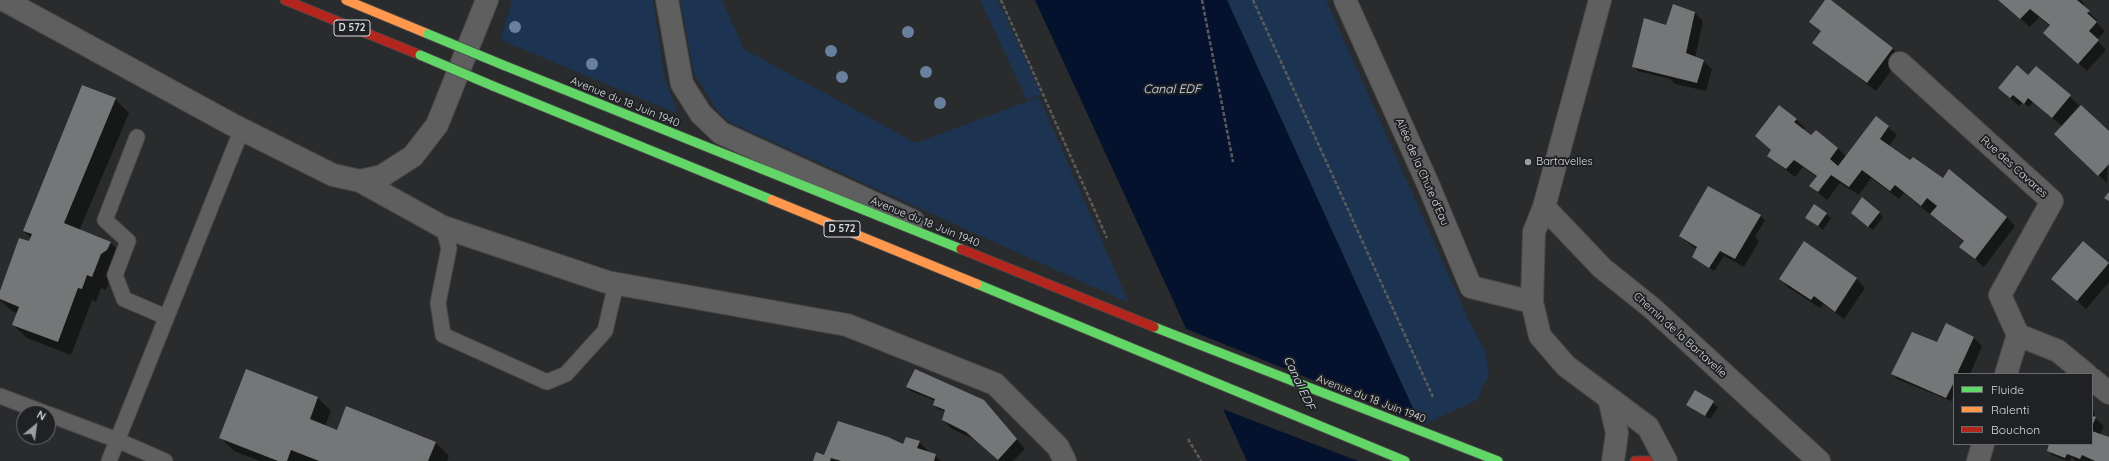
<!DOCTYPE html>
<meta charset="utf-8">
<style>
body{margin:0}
#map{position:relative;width:2109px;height:461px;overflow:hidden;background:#2a2b2c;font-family:Quicksand,sans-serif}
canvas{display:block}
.legend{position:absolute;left:1953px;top:373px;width:140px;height:72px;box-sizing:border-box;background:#1f2124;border:1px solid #6a6c6e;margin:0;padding:5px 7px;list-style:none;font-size:12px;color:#dbdcde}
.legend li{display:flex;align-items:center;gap:8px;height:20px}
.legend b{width:20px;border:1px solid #6a6c6e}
.north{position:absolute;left:16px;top:405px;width:40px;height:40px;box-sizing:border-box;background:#1f2124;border:1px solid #6a6c6e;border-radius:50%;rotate:29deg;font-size:11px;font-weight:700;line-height:16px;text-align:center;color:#dbdcde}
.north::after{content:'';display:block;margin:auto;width:14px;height:18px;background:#9d9ea0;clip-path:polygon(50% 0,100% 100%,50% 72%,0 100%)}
</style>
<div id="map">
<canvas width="2109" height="461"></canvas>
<ul class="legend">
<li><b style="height:5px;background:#63d668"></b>Fluide</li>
<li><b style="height:5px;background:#ff974d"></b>Ralenti</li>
<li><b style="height:5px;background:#b3261e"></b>Bouchon</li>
</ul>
<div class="north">N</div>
</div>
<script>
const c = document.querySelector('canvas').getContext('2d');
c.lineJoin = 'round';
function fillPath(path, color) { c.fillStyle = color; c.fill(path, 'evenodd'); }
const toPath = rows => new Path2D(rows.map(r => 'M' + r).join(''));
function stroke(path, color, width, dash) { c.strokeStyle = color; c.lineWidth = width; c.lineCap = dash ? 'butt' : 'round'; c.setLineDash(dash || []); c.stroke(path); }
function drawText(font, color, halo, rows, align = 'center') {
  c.font = font + ' Quicksand,sans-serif'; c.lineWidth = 4; c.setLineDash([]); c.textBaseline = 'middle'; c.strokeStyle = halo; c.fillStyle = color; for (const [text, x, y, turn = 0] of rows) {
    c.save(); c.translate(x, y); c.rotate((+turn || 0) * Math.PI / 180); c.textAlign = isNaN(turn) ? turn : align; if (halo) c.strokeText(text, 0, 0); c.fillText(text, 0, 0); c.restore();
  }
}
const green = toPath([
 [512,0,653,0,664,76,678,114,501,40],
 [680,0,722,0,744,49,916,143,1039,97,1129,303,731,123,718,112,694,73],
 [980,0,998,0,1041,94,1027,100],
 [1227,0,1326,0,1471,325,1485,351,1489,374,1477,400,1421,426]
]);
const water = toPath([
 [1035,0,1227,0,1437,461,1247,461]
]);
const pier = toPath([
 [1184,328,1422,424,1439,461,1358,461,1220,408]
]);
const shadow = toPath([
 [1827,0,1893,49,1901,57,1876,91,1844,66,1822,32,1810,22],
 [1998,0,2081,0,2084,4,2082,6,2097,20,2096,22,2105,31,2097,40,2106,50,2087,71,2053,42,2050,26,2039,17,2030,27],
 [1694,12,1703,21,1695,58,1703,61,1712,69,1706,91,1675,84,1670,79,1638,71,1633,66,1667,26],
 [2036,67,2079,105,2069,117,2109,132,2107,183,2085,163,2062,126,2033,102,2029,107,2023,102,2019,106,1999,88,2028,76],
 [115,99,129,113,79,231,111,243,124,256,114,267,106,290,101,288,96,302,92,300,71,355,27,338,13,325,18,314,12,311,0,300,0,293,31,238,24,231],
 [1876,117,1897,135,1889,146,1910,162,2007,217,2015,226,1984,267,1960,246,1964,242,1904,193,1899,199,1871,178,1859,195,1840,183,1827,200,1810,186,1817,177,1803,167,1795,177,1768,156,1772,151,1756,136,1796,119,1805,128,1803,130,1811,136,1838,148,1846,157],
 [1815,205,1831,218,1823,230,1807,217],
 [1879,213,1883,217,1873,230,1856,217],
 [1760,216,1765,220,1755,237,1759,241,1744,267,1724,256,1714,271,1693,257,1697,250,1680,236],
 [2083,242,2109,264,2109,282,2086,309,2052,279],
 [1804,243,1857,279,1865,288,1844,319,1823,304,1820,308,1789,288,1780,279],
 [1973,337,1982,346,1970,374,1954,374,1954,395,1951,401,1897,379,1893,374,1938,344],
 [247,370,318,398,331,411,325,426,337,431,435,442,449,456,447,461,260,461,234,451,220,437],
 [907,387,992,410,1025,449,1013,461,999,461,976,440,952,429,943,420,946,412,938,409,934,405,935,401,911,391],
 [1695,391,1718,407,1710,419,1687,405],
 [2092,410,2095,413,2094,417,2104,426,2100,435,2109,438,2109,461,2075,461,2072,457,2070,461,2067,461,2052,455,2048,451,2050,444,2092,444],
 [919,442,928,451,927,452,935,455,941,461,831,461,830,459,829,461,814,461,825,456]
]);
const building = toPath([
 [1825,0,1831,0,1893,48,1867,83,1812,43,1821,31,1809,22],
 [1998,0,2077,0,2090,11,2087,13,2097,22,2089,31,2099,40,2078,64,2043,33,2050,25,2030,9,2020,19],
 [1673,4,1695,12,1686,53,1704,60,1697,83,1632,67,1644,18,1666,25],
 [2017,65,2028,75,2036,66,2071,95,2052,118,2028,98,2024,104,2013,95,2010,98,1998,88],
 [82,85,116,98,64,223,111,242,107,250,101,254,92,277,87,275,82,289,78,288,58,342,12,325,19,307,0,299,0,291,19,238,29,241,32,234,23,231],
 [1779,105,1797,119,1794,122,1811,135,1816,130,1838,148,1830,159,1838,166,1876,116,1889,126,1880,139,1910,160,1913,157,1943,178,1949,169,2007,217,1975,259,1959,247,1964,241,1930,214,1937,206,1927,198,1921,206,1895,185,1890,191,1862,170,1849,187,1831,175,1818,192,1809,186,1817,176,1794,160,1786,169,1767,156,1771,150,1755,136],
 [2081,105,2109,131,2109,164,2098,176,2054,134],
 [1708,186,1761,215,1735,259,1720,251,1709,268,1692,257,1697,247,1679,236],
 [2109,192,2109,201,2104,198],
 [1862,197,1880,212,1868,227,1851,213],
 [1814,204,1827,213,1818,226,1805,218],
 [1804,241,1857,278,1835,312,1814,296,1811,300,1779,279],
 [2083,241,2109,263,2077,301,2051,279],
 [1946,323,1974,337,1957,374,1954,374,1954,382,1946,398,1891,374,1912,332,1937,342],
 [246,369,318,397,310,419,337,430,346,406,436,442,428,461,319,461,291,450,287,461,278,461,219,438],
 [915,369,984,400,1017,439,998,460,966,432,942,420,945,410,933,405,935,399,906,387],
 [1695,390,1714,401,1705,416,1686,405],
 [2092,416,2096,417,2092,426],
 [838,421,888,437,903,444,906,437,920,441,917,448,936,454,934,461,841,461,831,458,830,461,813,461,816,452,824,455],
 [2092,431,2109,437,2109,461,2095,461,2082,455,2080,459,2067,454,2065,458,2047,451,2049,444,2092,444]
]);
const path = toPath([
 [1001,0,1107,238],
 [1202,0,1233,162],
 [1253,0,1433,397],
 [1188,439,1201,461]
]);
const lane = toPath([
 [137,137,105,220,128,241,115,275,124,299,166,317],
 [443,227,449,248,438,303,443,335,547,382,566,374,605,331,616,284],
 [0,396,45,413],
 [48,414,117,440,165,461],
 [109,461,242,129]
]);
const street = toPath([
 [4,0,233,125,333,175,360,181,382,176,413,156,437,125,487,0],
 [667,0,682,84,701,114,721,133,913,221],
 [1345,0,1428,184,1471,287,1532,302],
 [1600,0,1544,207,1534,232,1532,302,1540,336,1566,366,1648,427,1666,461],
 [1900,63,2052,201,2000,295,2018,335],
 [360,181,443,227,607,282,847,325,995,384,1058,447,1065,461],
 [1544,207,1602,268,1652,308,1819,461],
 [2006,374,2018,335,2058,351,2086,374],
 [2092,379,2109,393],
 [1609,398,1617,433,1613,461],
 [1978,461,1983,444]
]);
const fast = toPath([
 [503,65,961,249],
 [493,86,772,200],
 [977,284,1405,461],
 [1154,327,1498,461]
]);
const slow = toPath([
 [346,0,428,34],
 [772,200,977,284]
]);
const jam = toPath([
 [285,0,420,55],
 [961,249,1154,327],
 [1635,461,1648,461]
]);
const fastBridge = toPath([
 [428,34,503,65],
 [420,55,493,86]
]);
const trees = [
 [515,27],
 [908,32],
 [831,51],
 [592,64],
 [926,72],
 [842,77],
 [940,103]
];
const markers = [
 [1528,162,4,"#9d9ea0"]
];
const shields = [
 [352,28,36],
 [842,229,36]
];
const shieldNames = [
 ["D 572",352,28],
 ["D 572",842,229]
];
const streetNames = [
 ["Avenue du 18 Juin 1940",625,102,22],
 ["Rue des Cavares",2014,167,42],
 ["Allée de la Chute d'Eau",1422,172,66],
 ["Avenue du 18 Juin 1940",925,222,22],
 ["Chemin de la Bartavelle",1680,335,42],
 ["Avenue du 18 Juin 1940",1371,399,21]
];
const poiNames = [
 ["Bartavelles",1536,162]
];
const waterNames = [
 ["Canal EDF",1172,89],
 ["Canal EDF",1299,383,65]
];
fillPath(green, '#1c3452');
fillPath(water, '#04122d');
fillPath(pier, '#2a2b2c');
fillPath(shadow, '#0007');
fillPath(building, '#757677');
stroke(lane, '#474849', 17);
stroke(street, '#474849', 24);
stroke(fast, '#474849', 11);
stroke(slow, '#474849', 11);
stroke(jam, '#474849', 11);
stroke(path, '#5b5b5c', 2.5, [4, 2]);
stroke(lane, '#5f5f60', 15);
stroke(street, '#5f5f60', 22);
stroke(fast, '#63d668', 9);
stroke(slow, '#ff974d', 9);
stroke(jam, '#b3261e', 9);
stroke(fastBridge, '#474849', 11, []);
stroke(fastBridge, '#63d668', 9);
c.fillStyle = '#68809e';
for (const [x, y] of trees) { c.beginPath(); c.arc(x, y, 6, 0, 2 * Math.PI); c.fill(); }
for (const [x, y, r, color] of markers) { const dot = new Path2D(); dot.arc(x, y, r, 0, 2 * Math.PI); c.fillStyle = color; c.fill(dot); stroke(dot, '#1f2124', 1.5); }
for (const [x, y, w] of shields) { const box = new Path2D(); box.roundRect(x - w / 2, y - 8, w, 16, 3); c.fillStyle = '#1f2124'; c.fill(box); stroke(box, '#dbdcde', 1); }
drawText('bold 10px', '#dbdcde', null, shieldNames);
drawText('11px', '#dbdcde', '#1f2124', streetNames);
drawText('11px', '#dbdcde', '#1f2124', poiNames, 'left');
drawText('italic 12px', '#d9e4f2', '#1f2124', waterNames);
</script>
